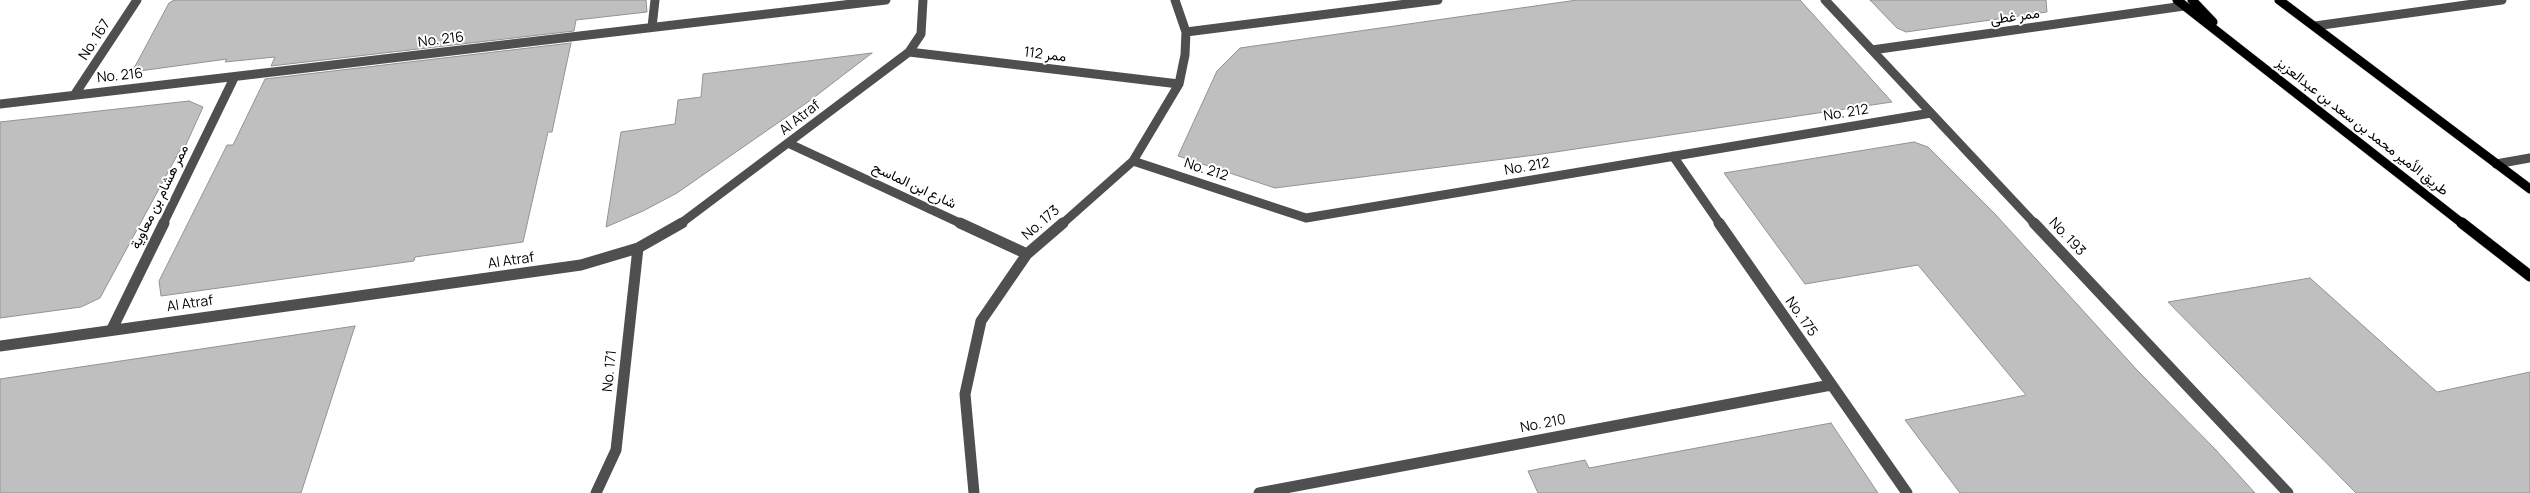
<!DOCTYPE html>
<meta charset="utf-8">
<style>
body{margin:0}
canvas{display:block;background:#fff}
</style>
<canvas width="2530" height="493"></canvas>
<script>
const c = document.querySelector('canvas').getContext('2d');
c.lineJoin = 'round';
function fillPath(path, color) { c.fillStyle = color; c.fill(path, 'evenodd'); }
const toPath = rows => new Path2D(rows.map(r => 'M' + r).join(''));
function stroke(path, color, width, dash) { c.strokeStyle = color; c.lineWidth = width; c.lineCap = dash ? 'butt' : 'round'; c.setLineDash(dash || []); c.stroke(path); }
function drawText(font, color, halo, rows, align = 'center') {
  c.font = font + ' Manrope,Vazirmatn,sans-serif'; c.lineWidth = 4; c.setLineDash([]); c.textBaseline = 'middle'; c.strokeStyle = halo; c.fillStyle = color; for (const [text, x, y, turn = 0] of rows) {
    c.save(); c.translate(x, y); c.rotate((+turn || 0) * Math.PI / 180); c.textAlign = isNaN(turn) ? turn : align; if (halo) c.strokeText(text, 0, 0); c.fillText(text, 0, 0); c.restore();
  }
}
const building = toPath([
 [174,0,646,0,647,12,576,20,574,31,271,66,275,57,225,62,227,59,132,72,169,3,174,0],
 [1577,0,1800,0,1892,102,1535,155,1275,188,1178,156,1217,71,1240,48,1577,0],
 [1870,0,2046,0,2047,12,1906,32,1897,28,1870,0],
 [571,43,552,132,548,132,523,242,415,257,414,261,161,296,159,281,227,145,233,145,265,79,571,43],
 [872,53,808,102,677,193,643,211,606,227,621,132,675,124,678,100,701,97,703,74,872,53],
 [189,101,203,107,184,149,180,150,100,298,81,307,0,318,0,122,189,101],
 [1914,142,1928,147,1995,214,2137,370,2215,449,2255,493,1960,493,1905,420,2026,395,1918,265,1805,284,1724,173,1914,142],
 [2310,278,2437,392,2530,372,2530,493,2356,493,2168,302,2310,278],
 [355,326,301,493,0,493,0,379,355,326],
 [1831,423,1878,493,1538,493,1528,471,1585,460,1589,468,1831,423]
]);
const minorFar1 = toPath([
 [1825,0,2035,224],
 [2315,26,2502,0],
 [652,27,655,0],
 [1186,32,1438,0],
 [1872,50,2184,6],
 [909,52,1179,84],
 [75,94,137,0],
 [0,104,886,0],
 [790,144,962,224],
 [1673,156,1720,224],
 [1133,161,1306,218,1931,113],
 [2496,164,2530,158],
 [163,224,234,78],
 [680,224,909,52,921,34,923,0],
 [1062,224,1133,161,1179,84,1185,55,1186,32,1175,0]
]);
const minor = toPath([
 [960,223,1027,254],
 [1719,223,1907,493],
 [2034,223,2288,493],
 [112,329,164,223],
 [0,346,581,265,638,248,682,223],
 [596,493,616,450,638,248],
 [974,493,965,394,981,321,1027,254,1063,223],
 [1259,493,1831,385]
]);
const majorFar1 = toPath([
 [2177,0,2463,224],
 [2192,0,2213,22],
 [2279,0,2530,189]
]);
const major = toPath([
 [2462,223,2530,276]
]);
const streetNames = [
 ["ممر غطى",2015,17,-8],
 ["No. 167",95,40,-57],
 ["No. 216",441,40,-7],
 ["ممر 112",1045,55,7],
 ["No. 216",120,76,-6],
 ["No. 212",1846,113,-9],
 ["Al Atraf",800,118,-38],
 ["طريق الأمير محمد بن سعد بن عبدالعزيز",2362,127,38],
 ["No. 212",1527,167,-10],
 ["No. 212",1206,170,18],
 ["شارع ابن الماسح",914,186,25],
 ["ممر هشام بن معاوية",160,197,-64],
 ["No. 173",1041,223,-41],
 ["No. 193",2067,237,47],
 ["Al Atraf",511,261,-8],
 ["Al Atraf",190,304,-8],
 ["No. 175",1801,317,55],
 ["No. 171",610,371,-84],
 ["No. 210",1543,424,-11]
];
fillPath(building, '#bfbfbf');
stroke(building, '#939393', 1);
stroke(majorFar1, '#dbdbdb', 10);
stroke(major, '#dbdbdb', 12);
stroke(minorFar1, '#4f4f4f', 9);
stroke(minor, '#4f4f4f', 11);
stroke(majorFar1, '#000', 9);
stroke(major, '#000', 11);
drawText('14px', '#000', '#fff', streetNames);
</script>
